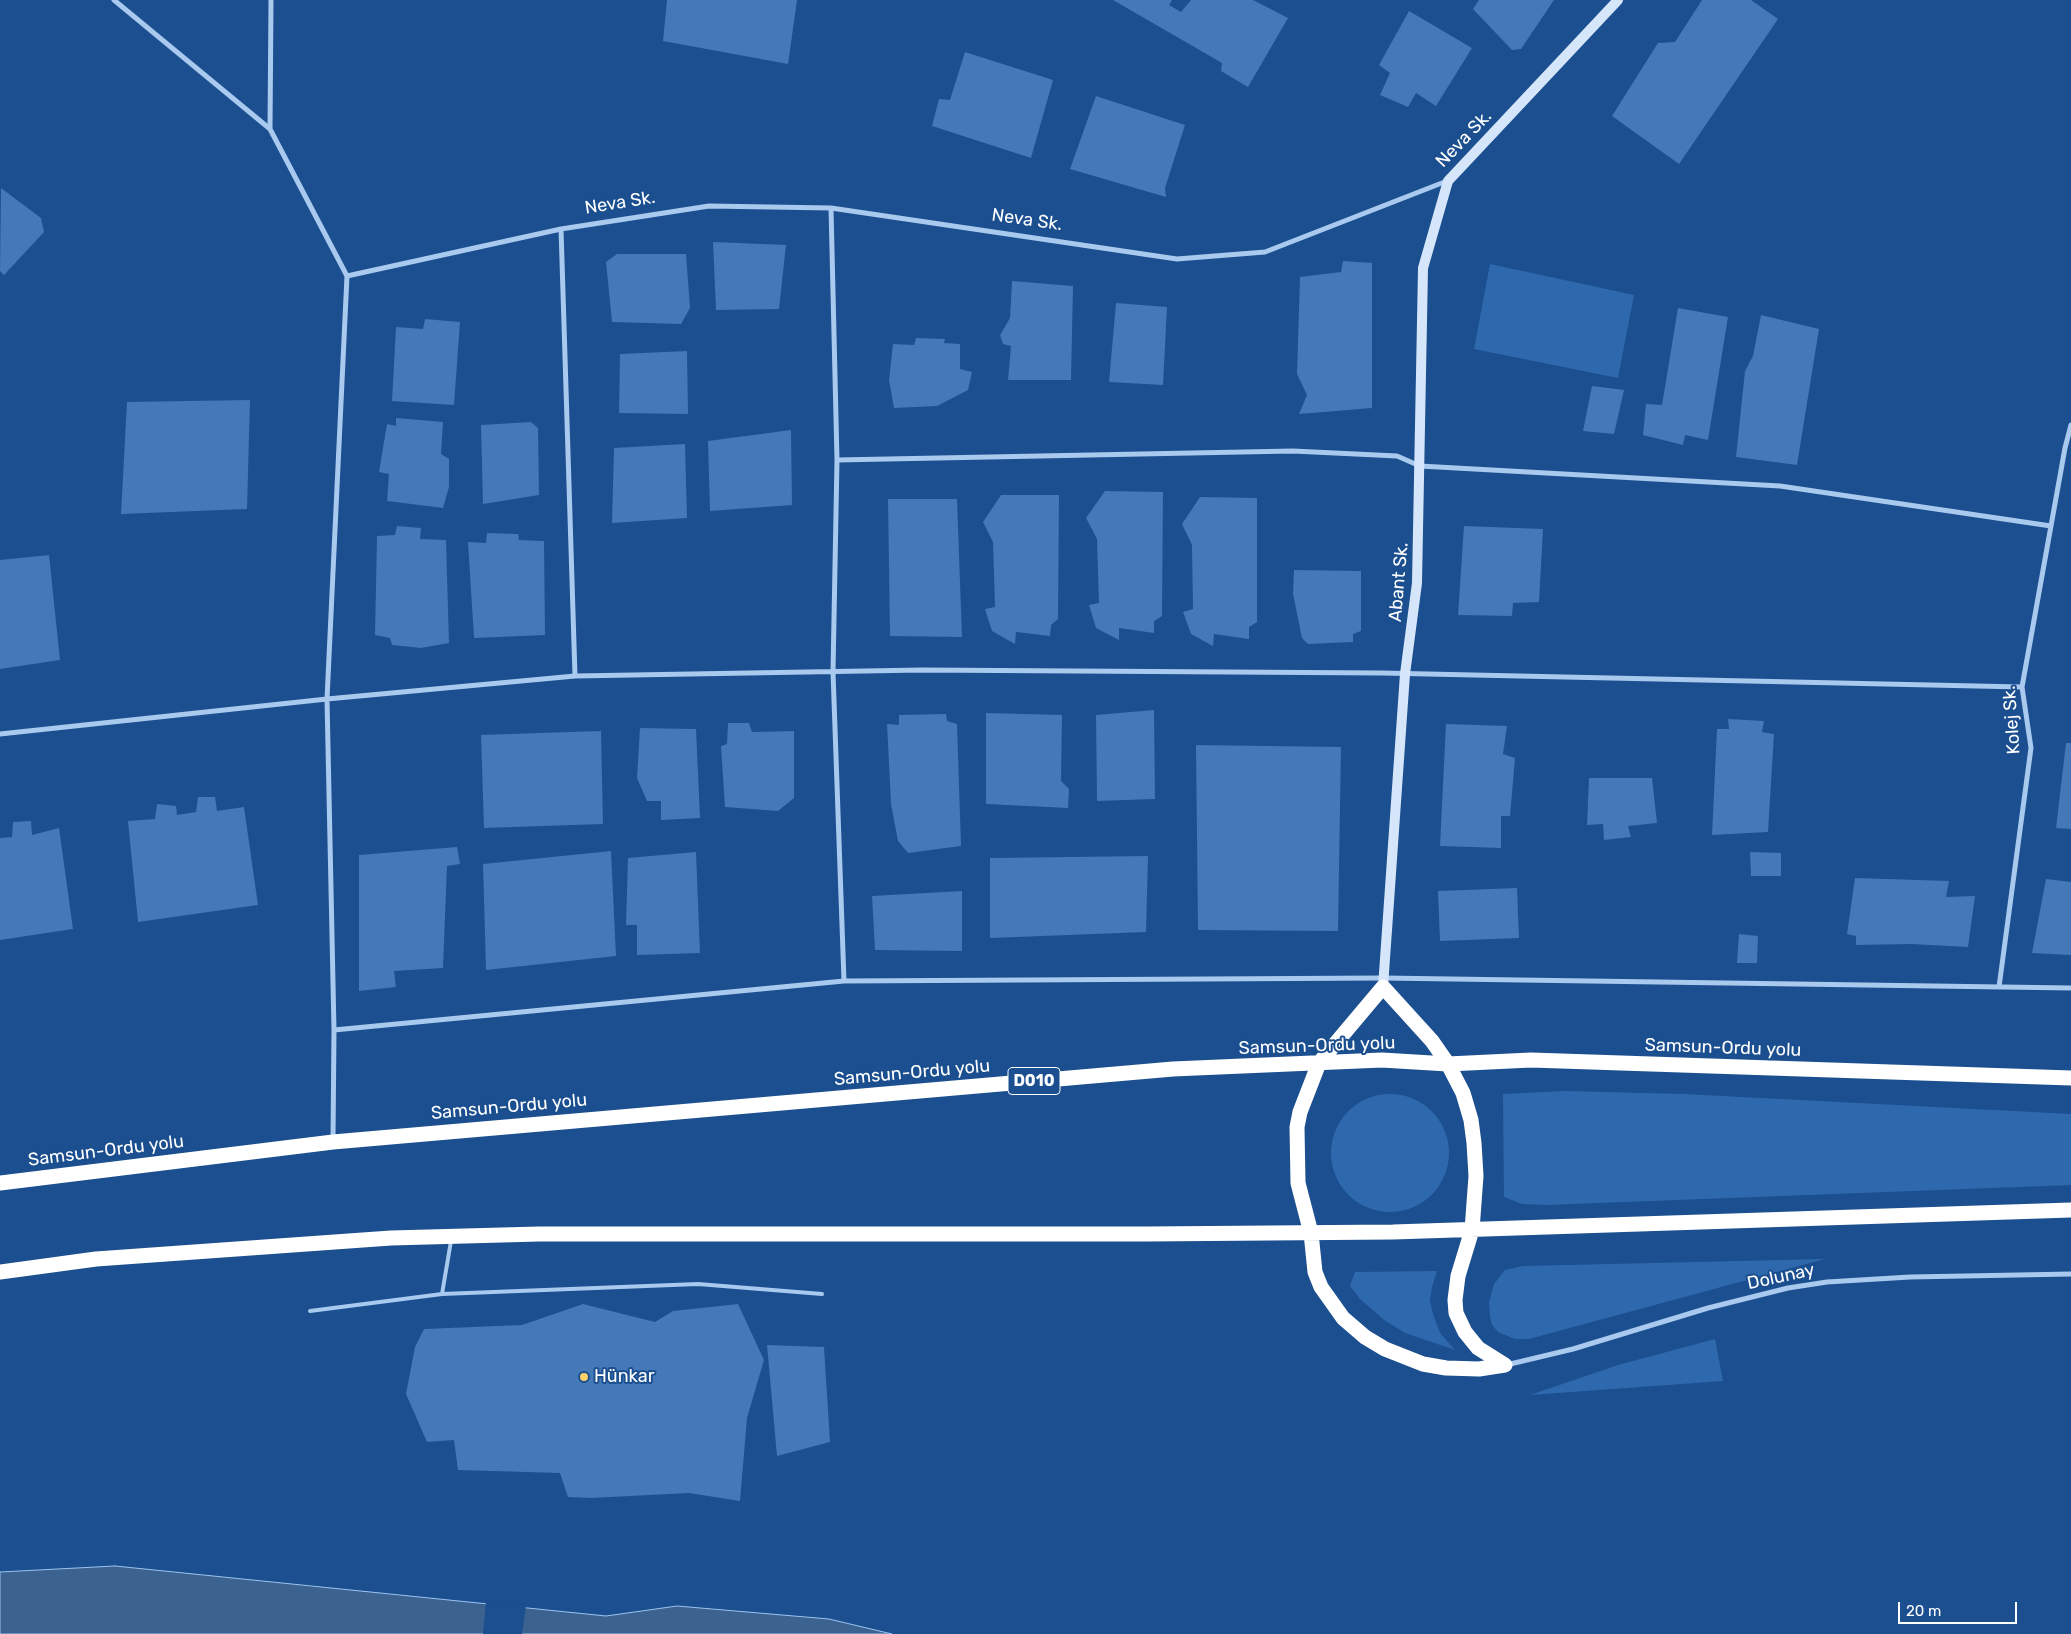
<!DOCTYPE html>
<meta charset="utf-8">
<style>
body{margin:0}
#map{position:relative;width:2071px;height:1634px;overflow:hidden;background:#1b4f8f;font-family:Rubik,sans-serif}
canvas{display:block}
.scale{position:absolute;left:1898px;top:1602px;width:119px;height:22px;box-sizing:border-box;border:2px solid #fff;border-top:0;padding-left:6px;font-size:15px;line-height:18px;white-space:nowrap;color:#fff;-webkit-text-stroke:4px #1b4f8f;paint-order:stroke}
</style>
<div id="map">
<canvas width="2071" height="1634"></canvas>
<div class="scale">20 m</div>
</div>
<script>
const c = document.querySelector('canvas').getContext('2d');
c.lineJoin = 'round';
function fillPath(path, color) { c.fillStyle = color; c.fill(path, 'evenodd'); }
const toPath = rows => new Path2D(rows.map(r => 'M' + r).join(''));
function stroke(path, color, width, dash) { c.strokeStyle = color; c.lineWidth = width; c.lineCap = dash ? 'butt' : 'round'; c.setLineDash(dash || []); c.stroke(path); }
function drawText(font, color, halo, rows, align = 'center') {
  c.font = font + ' Rubik,sans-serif'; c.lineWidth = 4; c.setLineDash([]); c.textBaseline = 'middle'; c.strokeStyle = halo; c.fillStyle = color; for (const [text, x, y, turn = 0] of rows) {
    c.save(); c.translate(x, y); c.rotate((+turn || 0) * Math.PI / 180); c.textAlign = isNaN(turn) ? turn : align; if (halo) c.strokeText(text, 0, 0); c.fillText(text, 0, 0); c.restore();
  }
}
const green = toPath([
 [1490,264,1634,295,1618,378,1474,349],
 [1565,1091,1684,1094,2071,1114,2071,1185,1546,1205,1522,1204,1504,1197,1503,1094],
 '1331 1153a59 59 0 1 1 118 0a59 59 0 1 1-118 0Z',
 [1825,1259,1529,1339,1515,1339,1498,1332,1492,1325,1490,1317,1489,1302,1494,1284,1505,1270,1523,1266],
 [1437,1271,1432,1287,1430,1300,1433,1314,1440,1333,1455,1350,1405,1333,1384,1320,1360,1299,1350,1286,1355,1272],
 [1715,1339,1723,1381,1530,1395,1618,1365]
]);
const water = toPath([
 [115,1566,606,1616,677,1606,829,1619,892,1634,0,1634,0,1572,115,1566]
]);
const pier = toPath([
 [486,1601,526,1605,522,1634,483,1634]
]);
const building = toPath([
 [667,0,797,0,788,64,663,41],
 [1113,0,1172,0,1169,5,1181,12,1191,0,1253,0,1288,18,1248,87,1221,71,1222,63],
 [1479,0,1554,0,1521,49,1512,50,1473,9],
 [1702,0,1751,0,1778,19,1679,164,1612,116,1658,43,1675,42],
 [1409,11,1472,48,1436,106,1416,93,1408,107,1380,95,1390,73,1379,65],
 [965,52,1053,80,1031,158,932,126,939,99,950,100],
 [1096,96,1185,125,1165,188,1166,197,1070,169],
 [1,188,41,218,44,232,4,275,0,271],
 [713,242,786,245,779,309,716,310],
 [617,254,686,254,690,308,681,324,612,322,606,262],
 [1343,261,1372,263,1372,408,1299,414,1307,395,1297,374,1300,277,1341,272],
 [1012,281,1073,286,1071,380,1008,380,1011,346,1003,344,1000,335,1010,318],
 [1116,303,1167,307,1163,385,1109,382],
 [1678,308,1728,317,1708,440,1685,435,1683,445,1643,435,1646,404,1662,405],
 [1761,315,1819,329,1797,465,1736,457,1745,371,1753,356],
 [425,319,460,322,454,405,392,401,396,327,423,329],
 [916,338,945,339,944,343,960,344,960,369,972,372,968,390,937,406,894,408,889,380,893,344,914,345],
 [687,351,688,414,619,413,620,354],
 [1592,386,1624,390,1614,434,1583,431],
 [250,400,247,509,121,514,127,402],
 [396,418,443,422,441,454,449,459,449,487,443,508,387,501,389,474,379,472,387,424,396,426],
 [531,422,538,428,539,495,483,504,481,425],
 [791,430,792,505,710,511,708,441],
 [685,444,687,518,612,523,614,448],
 [1105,491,1163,492,1162,616,1154,621,1154,633,1119,628,1119,640,1096,628,1089,605,1099,603,1097,539,1086,518],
 [1001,495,1059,495,1058,619,1051,625,1050,636,1016,632,1015,644,992,631,985,609,995,607,993,542,983,522],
 [1200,497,1257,498,1257,622,1249,627,1249,639,1214,634,1213,646,1191,634,1183,612,1193,609,1192,545,1182,524],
 [888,499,957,499,962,637,890,636],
 [397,526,421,528,420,539,446,540,449,643,421,648,392,645,390,638,375,635,377,536,395,535],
 [1464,526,1543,529,1539,602,1513,603,1512,616,1458,615],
 [487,533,518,534,519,540,544,541,545,635,474,638,468,542,486,543],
 [49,555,60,660,0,669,0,560],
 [1294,570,1361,571,1361,631,1353,634,1353,642,1308,644,1302,638,1293,594],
 [1154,710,1155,799,1097,801,1096,715],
 [986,713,1062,715,1061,781,1069,789,1068,808,986,804],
 [946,714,947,721,957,724,961,846,908,853,898,841,891,804,887,724,899,725,899,715],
 [1728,719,1764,721,1762,732,1774,734,1768,832,1712,835,1717,729,1729,729],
 [728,723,749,723,752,732,794,731,794,798,778,811,725,807,721,746,727,744],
 [1446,724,1507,726,1503,754,1515,758,1510,816,1501,816,1501,848,1440,846],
 [640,728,696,729,700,818,661,820,661,801,647,801,637,778],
 [601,731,603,824,484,828,481,735],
 [2066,743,2071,743,2071,829,2056,828],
 [1196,745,1341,747,1338,931,1198,930],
 [1589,778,1652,778,1657,823,1628,826,1631,837,1604,840,1603,824,1587,825],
 [198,797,215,797,217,811,244,807,258,905,138,922,128,821,155,819,157,804,176,806,177,815,196,812],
 [31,821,32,835,59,828,73,929,0,940,0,838,12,837,13,822],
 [457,847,460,864,447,866,443,968,394,971,396,987,359,991,359,855],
 [611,851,616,956,486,970,483,864],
 [696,852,700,953,637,955,637,925,626,925,628,858],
 [1750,852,1781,853,1781,876,1751,876],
 [1148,856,1146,932,990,938,990,858],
 [1855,878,1949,881,1946,897,1975,896,1968,947,1911,944,1856,945,1856,936,1847,934],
 [2046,879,2071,882,2071,955,2032,953],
 [1517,888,1519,938,1440,941,1438,891],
 [962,891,962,951,875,950,872,896],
 [1739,934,1758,936,1757,963,1737,963],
 [583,1304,655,1322,673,1311,738,1304,764,1360,747,1418,740,1501,689,1493,591,1498,568,1497,560,1473,458,1470,454,1440,427,1442,406,1394,415,1347,424,1329,522,1325],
 [767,1345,824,1347,830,1442,777,1456]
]);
const lane = toPath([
 [442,1294,698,1284,822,1294],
 [310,1311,442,1294,451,1241]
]);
const street = toPath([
 [114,0,270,129],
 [271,0,270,129,347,276,327,699,334,1030,333,1140],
 [831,208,837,460,833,672,844,981],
 [561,229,575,676],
 [347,276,561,229,709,206,831,208,1177,259,1265,252,1447,181],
 [837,460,1293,451,1397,456,1420,466,1780,486,2051,526],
 [0,734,327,699,575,676,922,670,1382,673,2022,687],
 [1999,987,2031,748,2022,687,2065,448,2071,425],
 [334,1030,844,981,1383,978,2071,988],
 [1506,1365,1573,1349,1708,1308,1788,1288,1827,1282,1910,1277,2071,1274]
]);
const secondary = toPath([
 [1383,987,1405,674,1417,583,1423,268,1448,181,1618,0]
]);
const highway = toPath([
 [1383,987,1432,1041,1448,1064,1463,1093,1471,1120,1474,1143,1476,1176,1472,1230,1458,1276,1455,1300,1456,1313,1465,1332,1478,1348,1505,1365,1479,1369,1446,1368,1423,1364,1385,1349,1365,1337,1343,1318,1321,1287,1315,1272,1311,1233,1298,1183,1297,1127,1300,1112,1319,1063,1383,987],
 [0,1183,333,1142,1173,1069,1382,1060,1448,1064,1531,1060,2071,1078],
 [0,1272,96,1259,391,1238,539,1234,1147,1234,1393,1232,2071,1210]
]);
const markers = [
 [584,1377,5,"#ffd166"]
];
const shields = [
 [1034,1081,52]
];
const shieldNames = [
 ["D010",1034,1081]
];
const streetNames = [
 ["Neva Sk.",1464,139,-46],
 ["Neva Sk.",620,203,-9],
 ["Neva Sk.",1027,220,8],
 ["Abant Sk.",1399,582,-85],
 ["Kolej Sk.",2012,720,-94],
 ["Samsun-Ordu yolu",1317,1046,-2],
 ["Samsun-Ordu yolu",1723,1048,2],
 ["Samsun-Ordu yolu",912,1073,-5],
 ["Samsun-Ordu yolu",509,1107,-5],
 ["Samsun-Ordu yolu",106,1151,-7],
 ["Dolunay",1781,1277,-12]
];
const poiNames = [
 ["Hünkar",594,1377]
];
fillPath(green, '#2e69ad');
fillPath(water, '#3c6290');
stroke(water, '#9cc4f0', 1);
fillPath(pier, '#1b4f8f');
fillPath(building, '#4478b7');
stroke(lane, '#a9c9ee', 4);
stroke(street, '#a9c9ee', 5);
stroke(secondary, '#d6e6fa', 10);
stroke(highway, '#fff', 15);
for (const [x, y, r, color] of markers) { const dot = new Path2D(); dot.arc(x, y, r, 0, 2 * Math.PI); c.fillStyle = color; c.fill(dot); stroke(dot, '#1b4f8f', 2); }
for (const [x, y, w] of shields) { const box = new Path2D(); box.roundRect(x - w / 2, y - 13.5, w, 27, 4); c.fillStyle = '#1b4f8f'; c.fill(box); stroke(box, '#fff', 1); }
drawText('bold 16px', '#fff', null, shieldNames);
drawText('18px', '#fff', '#1b4f8f', streetNames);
drawText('18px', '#fff', '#1b4f8f', poiNames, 'left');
</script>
